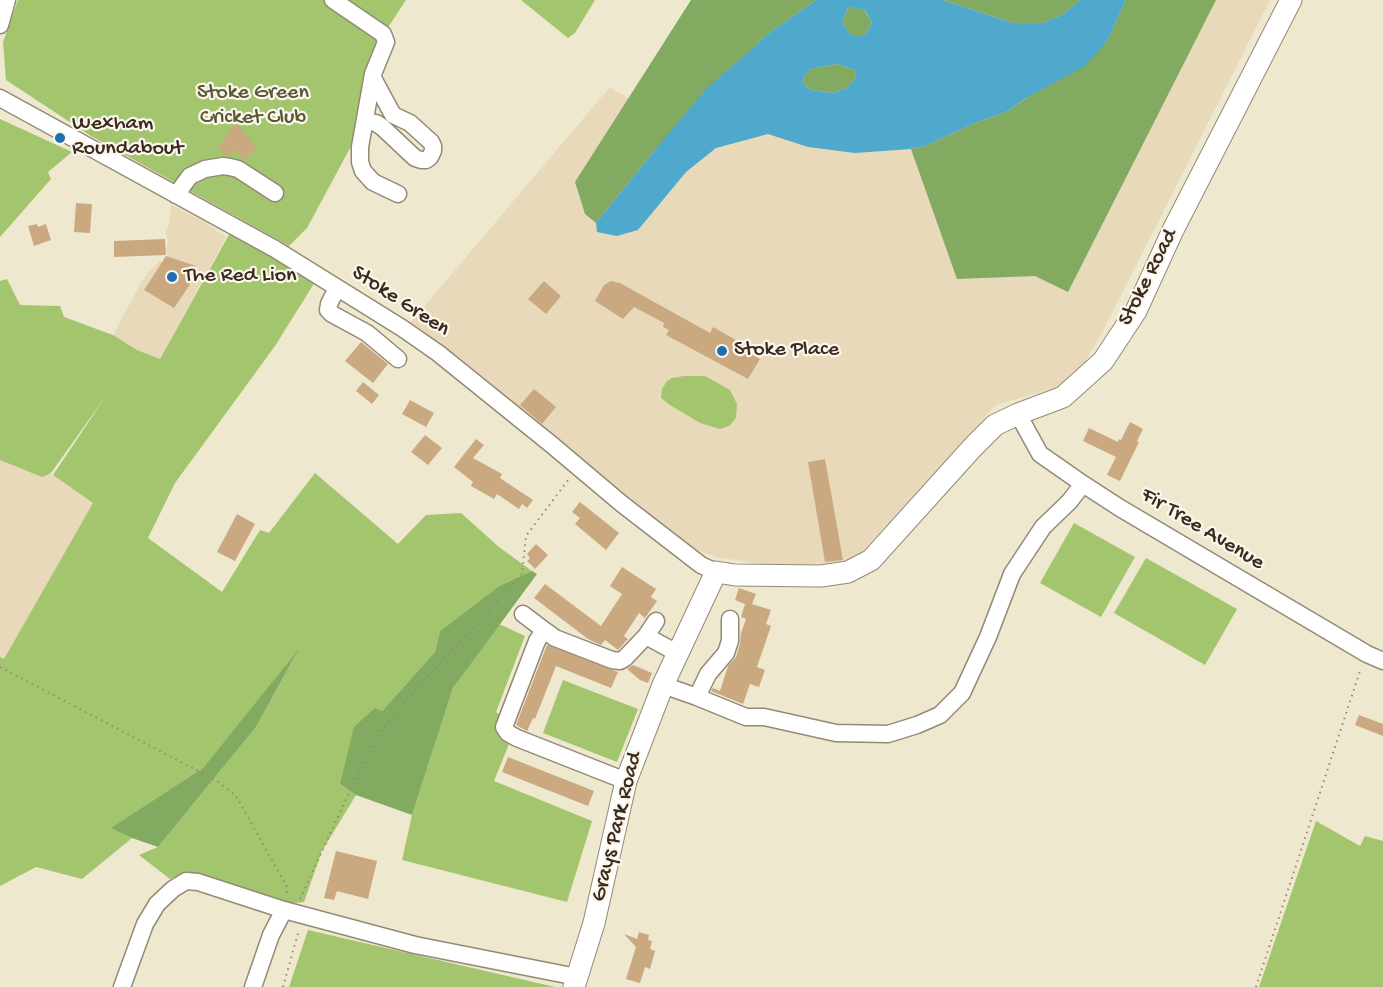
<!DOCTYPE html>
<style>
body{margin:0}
canvas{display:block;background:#eee8ce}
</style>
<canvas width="1383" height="987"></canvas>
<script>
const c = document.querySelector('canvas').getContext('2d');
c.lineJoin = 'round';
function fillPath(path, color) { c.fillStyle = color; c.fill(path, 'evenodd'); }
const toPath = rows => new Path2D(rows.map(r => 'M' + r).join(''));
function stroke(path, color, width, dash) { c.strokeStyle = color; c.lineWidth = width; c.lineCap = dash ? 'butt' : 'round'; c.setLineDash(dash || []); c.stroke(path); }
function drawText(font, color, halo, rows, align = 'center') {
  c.font = font + ' "Gochi Hand",sans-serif'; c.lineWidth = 4.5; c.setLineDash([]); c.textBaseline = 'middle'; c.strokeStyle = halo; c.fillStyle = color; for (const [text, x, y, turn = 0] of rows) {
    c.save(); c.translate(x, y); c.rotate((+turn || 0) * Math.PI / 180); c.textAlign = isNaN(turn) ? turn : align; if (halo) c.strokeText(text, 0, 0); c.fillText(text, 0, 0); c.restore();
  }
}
const built = toPath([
 [693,0,1270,0,1103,331,1078,374,1060,386,996,405,858,556,843,563,773,565,755,563,716,557,702,552,686,543,616,489,469,365,411,322,610,87,633,101],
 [171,205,200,219,226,237,160,359,137,350,113,335,142,281,150,270,155,266,159,261,166,262,168,256,166,250,168,243,167,236,165,234,169,223],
 [0,456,53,475,93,503,4,660,0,657]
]);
const green = toPath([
 [18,0,324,0,378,37,365,72,356,137,307,228,289,246,91,136,6,80,3,42],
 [345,0,406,0,387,29],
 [521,0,595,0,575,33,568,38],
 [0,119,72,152,48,172,51,179,0,237],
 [231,231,315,282,275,346,175,483,148,538,222,592,260,530,269,533,315,473,398,544,426,515,461,513,499,547,532,571,499,586,440,631,435,652,382,711,340,784,356,795,322,851,304,902,276,905,188,872,170,879,139,855,158,847,256,727,297,653,203,768,112,828,132,838,82,879,36,867,0,886,0,657,4,659,93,503,53,475,108,393,51,473,42,477,0,460,0,281,7,279,20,305,60,306,64,317,113,335,137,350,160,359],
 [684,376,705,376,730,390,737,404,736,418,729,426,720,429,700,423,670,405,661,398,662,389,667,381,672,378],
 [1074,523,1135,557,1101,617,1040,583],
 [1146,558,1237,609,1205,665,1114,613],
 [499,624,525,636,496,712,501,716,500,738,509,744,494,781,592,821,567,902,402,860,412,815,453,688],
 [563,680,638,709,617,762,543,733],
 [1316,821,1360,846,1365,836,1383,841,1383,987,1259,987],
 [308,930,555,987,289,987]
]);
const forest = toPath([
 [691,0,816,0,765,36,654,151,596,223,585,214,575,182],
 [943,0,1080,0,1062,15,1043,23,1013,23],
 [1126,0,1216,0,1068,292,1035,276,957,279,911,149,925,146,975,123,1008,111,1107,41],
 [848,7,864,9,872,23,865,35,851,35,842,22],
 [837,64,855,70,856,77,847,88,832,93,811,90,802,83,805,75,810,69],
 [532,571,537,574,453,688,412,815,356,795,340,784,354,727,375,708,382,711,435,652,440,631,499,586],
 [299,649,256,727,158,847,132,838,111,828,203,768]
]);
const water = toPath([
 [816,0,943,0,1013,23,1043,23,1062,15,1080,0,1126,0,1107,41,1085,66,1026,98,1008,111,975,123,925,146,911,149,855,153,808,147,768,134,716,148,686,172,638,230,617,236,597,232,596,223,654,151,707,88,751,50,765,36],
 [848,7,865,10,872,23,865,35,851,35,842,22],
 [837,64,855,70,856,77,847,88,832,93,811,90,802,83,805,75,810,69]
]);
const building = toPath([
 [236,123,256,147,245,160,235,150,231,156,228,156,218,147],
 [76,203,92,204,90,233,74,232],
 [37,224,38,227,46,224,51,240,34,246,28,226],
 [165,239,166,255,114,257,114,241],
 [166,256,196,266,189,286,174,308,144,290],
 [544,281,561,296,546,314,528,299],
 [611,281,620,283,710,333,713,327,736,340,733,344,760,359,748,379,666,335,669,330,663,327,664,323,634,307,623,319,595,301,604,285],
 [361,342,388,364,373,383,345,361],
 [363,382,379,395,372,404,356,391],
 [534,389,556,407,542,424,520,405],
 [410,400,434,413,426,427,402,414],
 [1130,422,1143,429,1137,441,1139,442,1120,481,1107,475,1116,457,1083,441,1089,428,1118,442,1119,439,1121,440],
 [425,435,442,448,428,465,411,452],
 [476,439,484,445,473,458,502,474,500,478,533,500,527,508,522,504,519,509,497,494,494,499,471,486,473,482,454,467],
 [825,459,843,560,825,562,808,462],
 [580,502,619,533,606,550,575,524,580,518,572,512],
 [237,514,255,524,235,561,217,552],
 [536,544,548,555,535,569,527,561,530,558,527,554],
 [622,567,656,589,651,597,657,601,645,618,639,613,624,636,628,639,618,650,605,640,601,645,588,639,534,598,545,584,601,626,622,594,610,586],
 [739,588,756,594,752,604,771,610,766,624,771,626,757,667,765,670,759,687,750,684,743,704,711,691,713,688,720,691,728,666,736,657,740,644,741,633,746,619,741,617,745,604,735,600],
 [547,645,618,672,611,688,556,666,535,719,533,718,527,731,516,725],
 [633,665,652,673,648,683,640,680,627,669],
 [1359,715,1383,724,1383,736,1355,725],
 [508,757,594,791,588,806,502,772],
 [336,851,377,861,368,899,337,891,334,900,324,898],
 [639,932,649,935,648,940,652,941,650,949,655,951,650,969,645,967,640,983,626,979,636,947,624,934,637,939]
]);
const path = toPath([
 [0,667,217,781,236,796,287,887,287,895],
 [300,899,347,797,380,732,409,697,522,574,526,536,569,479],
 [283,987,299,930],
 [1256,987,1361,668]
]);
const minor = toPath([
 [333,0,383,34,386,42,373,74,373,78,393,115,410,123,431,142,433,146,433,151,430,157,426,160,421,160,415,158,382,127,376,123,365,121],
 [0,25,7,0],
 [373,74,360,147,360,162,363,171,373,182,398,194],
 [0,98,275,249,402,328,438,353,552,445,622,504,701,565,716,572],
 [176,195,190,176,205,169,223,166,230,167,238,169,275,193],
 [337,288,329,304,328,310,332,314,367,333,398,359],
 [1018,414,1040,454,1083,484,1120,508,1367,654,1383,661],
 [523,614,544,630],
 [646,636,656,621],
 [663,685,697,697,746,717,764,717,836,733,888,734,917,725,940,715,962,693,988,637,1012,574,1043,527,1069,502,1083,484],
 [697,697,708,674,726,653,730,641,730,619],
 [626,781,517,738,508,733,504,727,537,641,544,630,555,638,612,660,620,661,625,658,646,636,677,653],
 [122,987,145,924,157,904,173,889,186,881,198,882,284,910,415,945,577,977],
 [253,987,271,935,284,910]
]);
const major = toPath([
 [574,987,594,923,626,781,663,685,716,572,735,575,821,576,848,572,871,560,973,447,995,425,1018,414,1063,397,1103,361,1136,311,1173,230,1291,0]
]);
const markers = [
 [60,138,6,"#1f6fb2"],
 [172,277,6,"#1f6fb2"],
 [722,351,6,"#1f6fb2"]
];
const parkNames = [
 ["Stoke Green",253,94],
 ["Cricket Club",253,119]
];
const poiNames = [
 ["Wexham",72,125],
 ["Roundabout",72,150],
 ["The Red Lion",184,277],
 ["Stoke Place",734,351]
];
const streetNames = [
 ["Stoke Road",1149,278,-63],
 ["Stoke Green",400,302,33],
 ["Fir Tree Avenue",1202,530,31],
 ["Grays Park Road",618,827,-76]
];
fillPath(built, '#e8d9ba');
fillPath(green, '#a3c56e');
fillPath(forest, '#82aa61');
fillPath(water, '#4fa9cc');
fillPath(building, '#cba980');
stroke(minor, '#948976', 19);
stroke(major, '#948976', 23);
stroke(path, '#948976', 2, [1.5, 4.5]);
stroke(minor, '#fff', 16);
stroke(major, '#fff', 21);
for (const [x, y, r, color] of markers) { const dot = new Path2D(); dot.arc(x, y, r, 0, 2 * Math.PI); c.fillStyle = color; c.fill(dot); stroke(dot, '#fbf7ec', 2); }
drawText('22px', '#5a5836', '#fbf7ec', parkNames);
drawText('22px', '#3b2a1e', '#fbf7ec', poiNames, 'left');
drawText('22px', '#3b2a1e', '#fbf7ec', streetNames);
</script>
